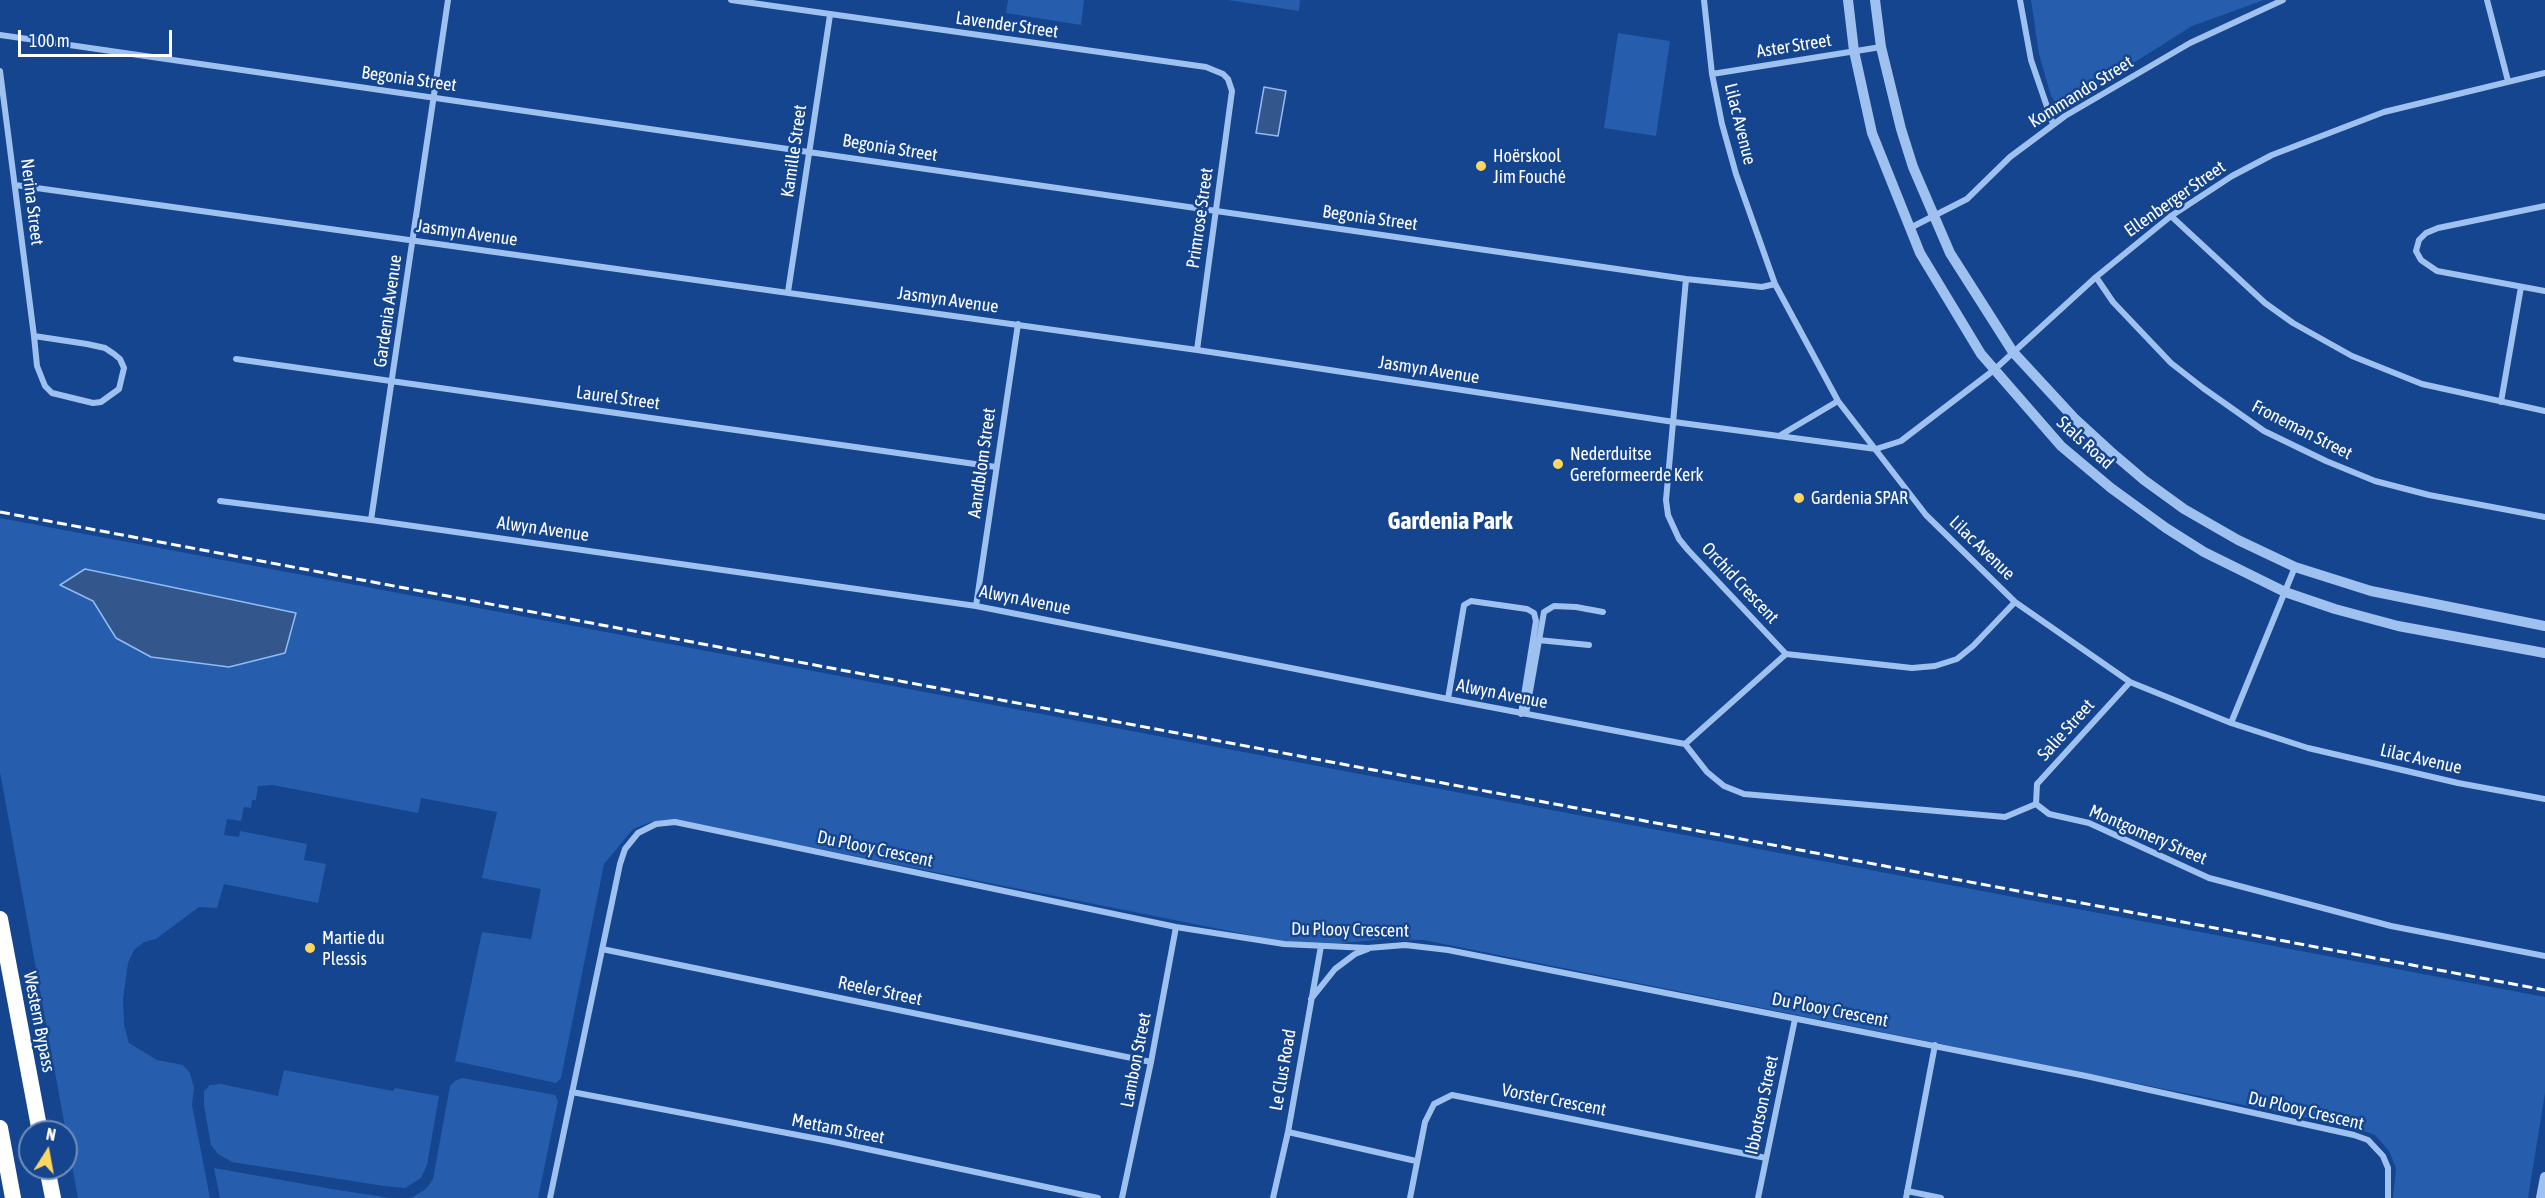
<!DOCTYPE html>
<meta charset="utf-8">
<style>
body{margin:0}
#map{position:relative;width:2545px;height:1198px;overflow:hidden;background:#14458e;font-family:"Asap Condensed",sans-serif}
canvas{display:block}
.north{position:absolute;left:18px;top:1120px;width:60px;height:60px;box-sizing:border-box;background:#14458e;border:2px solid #728fbb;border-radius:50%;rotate:11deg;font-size:16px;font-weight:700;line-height:24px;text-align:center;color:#fff}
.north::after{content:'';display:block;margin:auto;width:21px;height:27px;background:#ffd75f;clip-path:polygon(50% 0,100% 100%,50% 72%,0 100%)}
.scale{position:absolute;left:18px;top:30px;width:154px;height:27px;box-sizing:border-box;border:3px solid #fff;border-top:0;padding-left:8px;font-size:18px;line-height:21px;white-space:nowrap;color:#fff;-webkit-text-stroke:4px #14458e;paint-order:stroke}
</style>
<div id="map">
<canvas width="2545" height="1198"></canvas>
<div class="north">N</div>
<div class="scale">100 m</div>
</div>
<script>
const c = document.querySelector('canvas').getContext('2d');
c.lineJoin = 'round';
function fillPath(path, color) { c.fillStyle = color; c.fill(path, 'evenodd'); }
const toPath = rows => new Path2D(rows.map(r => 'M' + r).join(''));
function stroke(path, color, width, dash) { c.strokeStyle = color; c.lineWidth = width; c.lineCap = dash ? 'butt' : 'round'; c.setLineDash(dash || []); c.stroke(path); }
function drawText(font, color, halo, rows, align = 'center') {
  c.font = font + ' "Asap Condensed",sans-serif'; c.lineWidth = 5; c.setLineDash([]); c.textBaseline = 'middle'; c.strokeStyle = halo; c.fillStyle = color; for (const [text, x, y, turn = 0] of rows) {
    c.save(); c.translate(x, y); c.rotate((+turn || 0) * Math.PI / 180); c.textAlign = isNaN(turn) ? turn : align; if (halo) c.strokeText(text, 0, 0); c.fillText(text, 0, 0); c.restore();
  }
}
const green = toPath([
 [1008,0,1084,0,1081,25,1006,13],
 [1228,0,1300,0,1299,11],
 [2031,0,2264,0,2192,26,2070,103,2059,107,2051,96,2039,54],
 [1618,33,1670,41,1656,136,1604,128],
 [0,518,2545,997,2545,1093,2528,1198,2393,1198,2396,1168,2389,1151,2375,1135,2353,1127,1424,940,1384,939,1313,946,1289,943,675,820,651,822,633,829,604,864,561,1078,556,1083,455,1061,482,932,531,939,541,889,482,878,497,812,421,798,418,813,273,785,258,786,256,800,252,800,251,808,244,807,241,821,227,819,224,835,239,837,240,831,307,844,304,860,326,864,318,903,224,884,217,908,199,907,156,939,144,942,134,950,128,963,123,999,124,1025,129,1043,157,1060,183,1065,190,1073,194,1088,192,1105,210,1198,78,1198,0,772],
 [284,1070,393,1091,395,1088,439,1096,427,1165,421,1178,405,1188,384,1186,232,1162,218,1154,211,1145,204,1105,204,1091,210,1085,221,1084,278,1096],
 [462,1078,555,1095,558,1101,538,1198,411,1198,426,1189,433,1179,450,1086,455,1081],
 [214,1168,332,1189,390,1198,220,1198]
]);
const water = toPath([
 [1264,87,1286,91,1278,136,1256,133,1264,87],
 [85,569,296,613,285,653,229,667,151,657,116,638,93,601,60,585,85,569]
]);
const minor = toPath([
 [731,0,1206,67,1223,74,1228,79,1232,91,1197,350],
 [1704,0,1712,74,1722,124,1736,174,1775,284,1838,401,1926,515,2015,602,2130,682,2231,723,2308,748,2458,783,2545,799],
 [2020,0,2031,60,2053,124],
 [2487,0,2508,81],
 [0,35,1686,279,1762,287,1775,284],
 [0,71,34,336,87,344,105,348,114,354,120,359,124,368,119,389,101,402,93,403,52,393,45,386,37,366,34,336],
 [1712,74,1881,47],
 [15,185,1197,350,1674,422,1876,449,1901,441,1994,370,2096,277,2171,216,2232,176,2272,155,2384,112,2545,73],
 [2545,206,2438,228,2426,233,2419,240,2416,251,2421,260,2437,271,2545,291],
 [2171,216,2265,303,2293,323,2352,356,2422,384,2545,411],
 [1910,228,1967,199,2010,157,2065,116,2190,43,2283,0],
 [2096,277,2113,302,2171,363,2203,388,2264,431,2326,461,2375,481,2429,495,2545,517],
 [1686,279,1666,500,1668,515,1679,539,1688,550,1786,654,1912,668,1935,666,1957,659,1973,646,2015,602],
 [788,292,830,15],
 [236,359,996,467],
 [2501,402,2521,287],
 [1779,436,1838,401],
 [220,501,371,520,976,606,1448,699,1685,744],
 [371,520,448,0],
 [976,606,1018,324],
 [1538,640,1589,645],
 [1448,699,1464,605,1471,601,1527,609,1534,613,1536,621,1521,714],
 [1526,714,1544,612,1554,606,1576,607,1603,612],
 [2231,723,2295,567],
 [1685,744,1707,772,1724,786,1744,794,2005,817,2036,804,2049,814,2089,823,2209,878,2391,926,2545,956],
 [1685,744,1786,654],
 [2036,804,2037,784,2130,682],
 [602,949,1151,1062],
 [1311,999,1335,969,1355,954,1368,949],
 [572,1092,829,1141,1098,1198],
 [1288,1132,1416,1161],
 [1907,1191,1941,1198],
 [550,1198,620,864,625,849,638,833,656,824,675,822,1176,927,1284,944,1368,948,1405,945,1448,950,2086,1076,2354,1135,2368,1140,2383,1156,2388,1168,2388,1198],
 [1122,1198,1151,1062,1176,927],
 [1273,1198,1288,1132,1321,946],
 [1410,1198,1425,1122,1434,1104,1452,1095,1766,1158],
 [1758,1198,1795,1019],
 [1906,1198,1935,1045]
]);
const tertiary = toPath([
 [1848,0,1854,51,1872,133,1920,253,1981,354,2061,446,2111,488,2166,528,2204,552,2285,592,2335,609,2398,626,2545,653],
 [1875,0,1881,47,1901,129,1913,167,1950,253,2013,352,2074,418,2110,451,2144,480,2184,509,2238,540,2295,567,2371,591,2545,626],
 [2541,1198,2545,1177]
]);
const motorway = toPath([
 [0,919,40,1132],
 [0,1128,13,1198],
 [47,1168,53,1198]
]);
const rail = toPath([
 [0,512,2545,990]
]);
const markers = [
 [1481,166,6,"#ffd75f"],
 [1558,464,6,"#ffd75f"],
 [1799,498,6,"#ffd75f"],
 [310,948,6,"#ffd75f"]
];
const streetNames = [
 ["Lavender Street",1007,25,8],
 ["Aster Street",1794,46,-9],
 ["Begonia Street",409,79,8],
 ["Kommando Street",2081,92,-32],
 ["Lilac Avenue",1740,124,76],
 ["Begonia Street",890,148,9],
 ["Kamille Street",794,151,-82],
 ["Ellenberger Street",2175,199,-35],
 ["Nerina Street",32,202,83],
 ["Primrose Street",1200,218,-82],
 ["Begonia Street",1370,218,8],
 ["Jasmyn Avenue",467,233,8],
 ["Jasmyn Avenue",948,300,8],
 ["Gardenia Avenue",388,311,-82],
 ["Jasmyn Avenue",1429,370,9],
 ["Laurel Street",618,398,8],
 ["Froneman Street",2302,430,27],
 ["Stals Road",2085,443,42],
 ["Aandblom Street",982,463,-82],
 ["Alwyn Avenue",543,529,8],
 ["Lilac Avenue",1982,548,44],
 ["Orchid Crescent",1740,583,47],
 ["Alwyn Avenue",1025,600,11],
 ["Alwyn Avenue",1502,694,11],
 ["Salie Street",2066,730,-48],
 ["Lilac Avenue",2421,759,13],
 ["Montgomery Street",2148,835,23],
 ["Du Plooy Crescent",875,849,12],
 ["Du Plooy Crescent",1350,930,1],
 ["Reeler Street",880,991,12],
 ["Du Plooy Crescent",1830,1010,11],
 ["Western Bypass",39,1022,79],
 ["Lambon Street",1136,1060,-79],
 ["Le Clus Road",1283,1070,-80],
 ["Vorster Crescent",1554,1100,11],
 ["Ibbotson Street",1762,1105,-78],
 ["Du Plooy Crescent",2306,1111,13],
 ["Mettam Street",838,1129,11]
];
const poiNames = [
 ["Hoërskool",1493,156],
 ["Jim Fouché",1493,177],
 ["Nederduitse",1570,454],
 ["Gereformeerde Kerk",1570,475],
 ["Gardenia SPAR",1811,498],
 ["Martie du",322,938],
 ["Plessis",322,959]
];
const districtNames = [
 ["Gardenia Park",1450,521]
];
fillPath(green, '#265ead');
fillPath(water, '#33568d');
stroke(water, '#91bbf3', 1.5);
stroke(minor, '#9fc1f0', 6);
stroke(tertiary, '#9fc1f0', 10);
stroke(motorway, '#fff', 16);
stroke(rail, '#fff', 3, [10, 4.5]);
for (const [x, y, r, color] of markers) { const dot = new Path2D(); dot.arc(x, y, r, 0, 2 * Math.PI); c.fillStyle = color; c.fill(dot); stroke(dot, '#14458e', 2); }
drawText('18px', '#fff', '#14458e', streetNames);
drawText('18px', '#fff', '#14458e', poiNames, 'left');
drawText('bold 24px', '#fff', '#14458e', districtNames);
</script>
